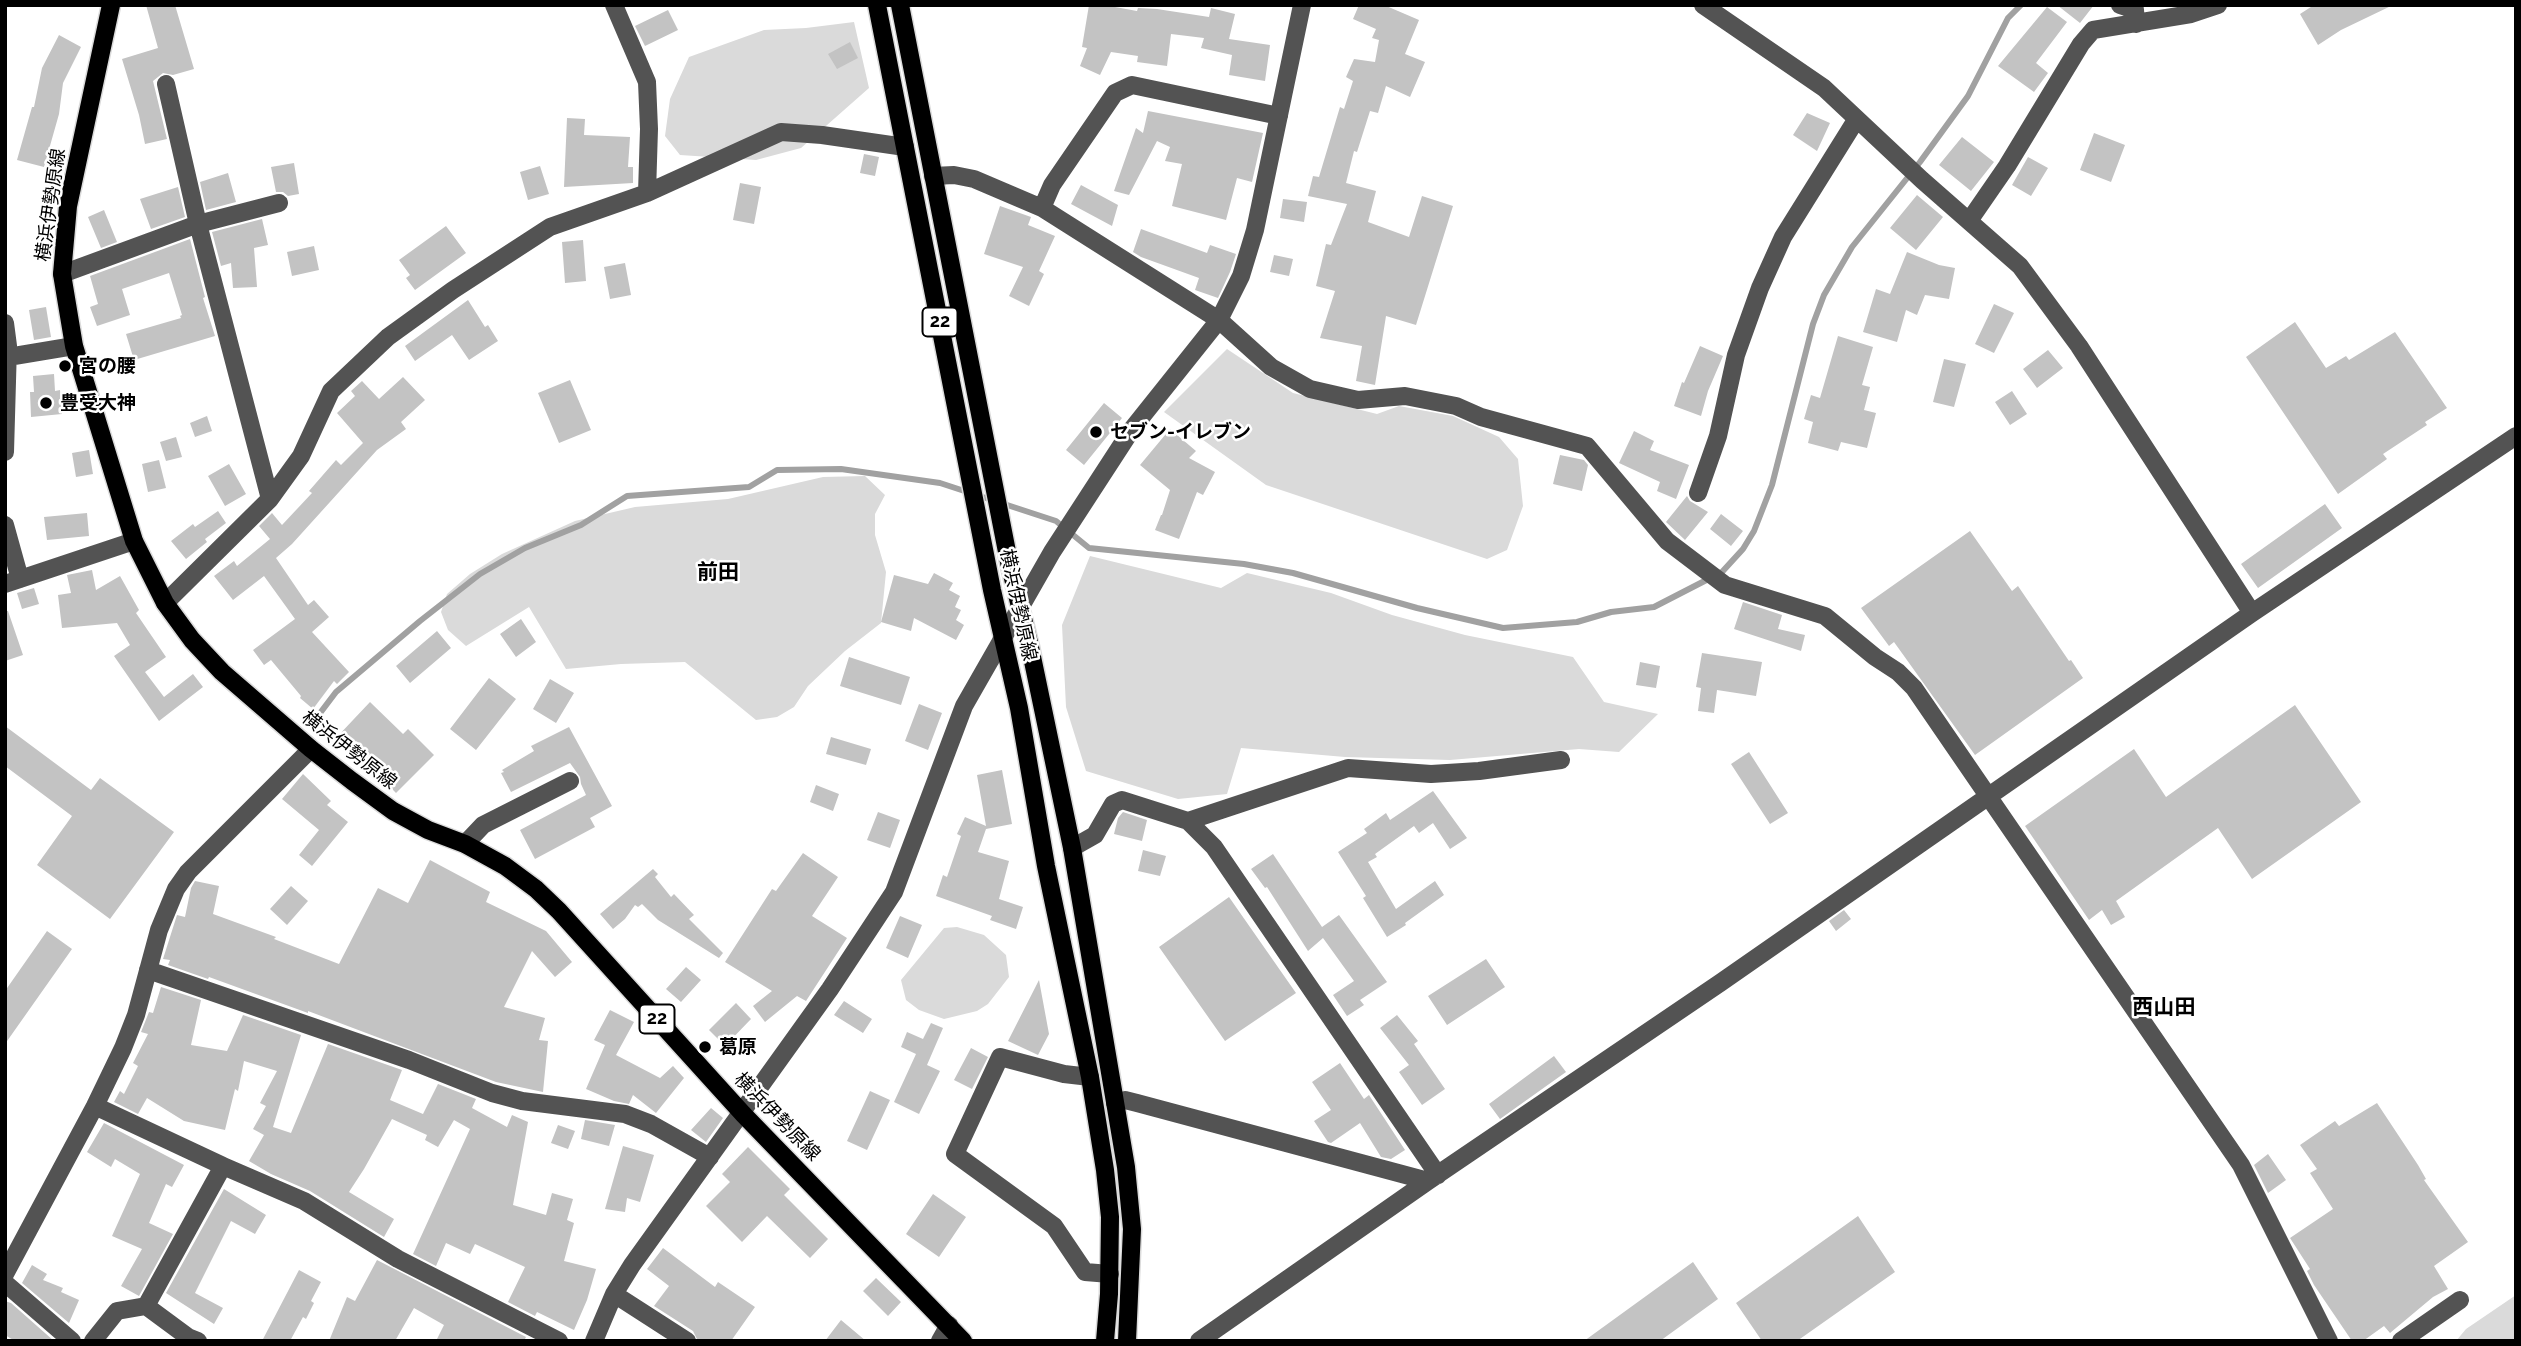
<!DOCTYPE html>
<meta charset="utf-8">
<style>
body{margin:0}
#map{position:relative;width:2521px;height:1346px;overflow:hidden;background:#fff;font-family:Raleway,sans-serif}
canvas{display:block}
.frame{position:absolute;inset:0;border:7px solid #000;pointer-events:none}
</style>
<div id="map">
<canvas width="2521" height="1346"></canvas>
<div class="frame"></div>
</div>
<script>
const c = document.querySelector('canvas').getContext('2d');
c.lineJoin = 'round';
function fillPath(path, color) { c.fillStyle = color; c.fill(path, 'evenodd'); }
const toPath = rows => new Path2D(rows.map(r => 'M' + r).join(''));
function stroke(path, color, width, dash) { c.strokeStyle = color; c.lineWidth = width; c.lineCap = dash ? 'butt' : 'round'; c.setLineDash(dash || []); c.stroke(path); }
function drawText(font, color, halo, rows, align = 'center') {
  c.font = font + ' Raleway,"Noto Sans JP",sans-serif'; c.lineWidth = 5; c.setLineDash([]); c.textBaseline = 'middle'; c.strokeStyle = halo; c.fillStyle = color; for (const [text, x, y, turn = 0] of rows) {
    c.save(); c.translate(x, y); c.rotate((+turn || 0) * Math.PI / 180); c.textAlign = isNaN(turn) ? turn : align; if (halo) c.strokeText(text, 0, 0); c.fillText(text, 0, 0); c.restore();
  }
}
const green = toPath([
 [854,22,869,88,801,148,756,160,680,155,665,136,670,99,689,57,764,30,806,28],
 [1227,349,1293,393,1377,414,1399,406,1453,416,1499,437,1518,459,1523,506,1507,550,1487,559,1266,485,1164,412],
 [865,476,885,495,875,514,875,535,886,572,881,623,845,651,808,686,794,707,777,717,756,720,685,662,621,664,566,669,529,607,466,646,448,630,441,612,447,594,470,574,502,554,575,521,635,507,728,499,823,477],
 [1090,556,1221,588,1247,573,1331,593,1392,615,1465,635,1573,657,1604,702,1658,714,1619,752,1579,749,1450,760,1345,757,1241,748,1227,794,1178,799,1086,771,1066,707,1062,625],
 [957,927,984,935,1006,955,1009,977,988,1004,977,1011,944,1019,919,1010,906,1000,901,980,944,928],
 [2516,1295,2516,1341,2456,1341,2466,1329]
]);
const stream = toPath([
 [311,725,336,692,420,621,480,574,525,548,581,525,627,496,749,487,777,470,841,469,940,483,1056,521,1089,548,1244,564,1293,573,1417,608,1503,628,1577,622,1611,612,1654,607,1722,572,1743,549,1754,531,1772,485,1813,324,1824,295,1852,247,1920,162,1968,96,2008,18,2021,5]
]);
const building = toPath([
 [146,5,175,5,194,69,173,75,163,73,153,81,167,139,145,144,139,115,122,59,158,48],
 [1089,5,1104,5,1137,11,1138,8,1157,9,1209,17,1211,8,1235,14,1229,39,1270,45,1265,81,1229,75,1232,55,1201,48,1204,38,1171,34,1167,66,1137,62,1138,56,1111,52,1100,75,1080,66,1087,48,1082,47],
 [1359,5,1384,5,1419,20,1405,54,1425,62,1410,97,1386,86,1378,113,1370,111,1357,152,1354,151,1346,183,1376,191,1368,222,1409,237,1422,196,1453,206,1416,325,1386,316,1375,385,1356,381,1362,346,1320,338,1335,291,1316,286,1326,244,1331,245,1347,204,1308,196,1313,176,1319,177,1340,107,1344,109,1353,81,1346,77,1354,59,1375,62,1379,40,1372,38,1376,29,1353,19],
 [2057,5,2094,5,2080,23],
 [2314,5,2393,5,2341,30,2318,45,2300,14],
 [2047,7,2067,22,2036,63,2048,73,2034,92,1998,66],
 [668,10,678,30,645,46,635,26],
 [59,35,81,47,63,83,59,114,44,167,17,160,32,107,34,107,42,68],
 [850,42,858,58,837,69,828,54],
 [1148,111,1263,133,1252,182,1237,178,1226,220,1172,206,1182,164,1165,161,1170,147,1157,141,1129,195,1114,191,1136,128,1143,133],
 [1807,113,1830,123,1817,151,1793,135],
 [567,118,585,119,584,135,630,137,628,167,633,167,633,183,564,187],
 [2094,133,2125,145,2111,182,2080,170],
 [1962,137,1994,162,1971,191,1939,165],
 [864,154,879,157,875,176,860,173],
 [2028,157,2048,168,2031,196,2012,185],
 [294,163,299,194,288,196,283,192,276,192,271,167],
 [540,166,549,194,528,200,520,172],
 [228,173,236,202,206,210,200,182],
 [740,183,761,187,754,224,733,220],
 [1081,185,1118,205,1112,226,1071,204],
 [178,187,185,217,151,229,140,199],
 [1917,195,1943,217,1916,250,1890,228],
 [1283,199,1307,202,1304,222,1280,218],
 [1000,206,1031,217,1028,225,1055,236,1039,271,1044,274,1029,306,1009,296,1023,267,984,254],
 [104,210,117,242,101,248,88,217],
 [262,219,268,245,254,248,257,287,233,288,231,263,221,266,212,232],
 [446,226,466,253,415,290,406,278,410,275,399,260],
 [1141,229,1207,253,1210,245,1236,254,1230,272,1218,298,1195,290,1199,278,1141,257,1133,252],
 [190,239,205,297,203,298,215,336,134,360,126,334,181,318,180,316,182,315,169,273,122,289,130,315,97,326,90,307,98,304,90,276],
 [583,240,586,281,565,283,562,242],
 [314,246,319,270,292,276,287,252],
 [1907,252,1939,265,1955,268,1949,299,1925,295,1917,315,1906,310,1897,342,1863,332,1876,289,1890,294],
 [1274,255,1293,259,1289,276,1270,272],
 [625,263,631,295,610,299,604,267],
 [468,300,485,327,488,325,498,341,469,360,452,335,415,361,405,346],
 [1994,304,2014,313,1994,353,1975,344],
 [46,307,51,337,34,340,29,310],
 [2295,322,2326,368,2346,356,2349,360,2395,332,2447,408,2425,422,2427,425,2383,454,2387,459,2338,494,2246,357],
 [1838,336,1873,347,1862,385,1870,387,1864,410,1876,413,1867,448,1841,442,1838,451,1808,443,1813,422,1804,419,1811,395,1820,398],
 [1700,346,1723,356,1708,391,1701,416,1674,406,1682,382,1684,383],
 [2048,350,2063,368,2037,388,2023,369],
 [1944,359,1966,364,1954,407,1933,402],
 [54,374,55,391,60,390,62,414,31,417,30,392,34,392,33,376],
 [403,377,425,400,401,422,406,429,377,450,292,544,276,558,308,605,314,600,329,617,312,632,349,672,337,684,334,681,313,709,300,698,301,696,271,660,264,665,253,650,295,619,264,576,233,600,214,576,234,561,237,566,270,539,259,526,272,513,282,525,312,493,309,491,336,460,341,465,363,443,337,413,355,396,351,391,362,381,379,399],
 [570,380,591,430,559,443,538,393],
 [2012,391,2027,414,2010,425,1995,402],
 [1104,403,1122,418,1084,465,1066,450],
 [207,416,212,431,195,437,190,423],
 [1170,429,1196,451,1189,458,1215,472,1203,495,1197,492,1179,539,1155,530,1161,515,1162,515,1170,490,1140,465],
 [1634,431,1654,441,1650,450,1689,465,1676,499,1657,491,1660,482,1619,463],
 [176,437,182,457,166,461,160,442],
 [89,450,93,474,76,477,72,453],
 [1560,455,1584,460,1588,465,1582,491,1553,484],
 [159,460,166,488,148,492,142,464],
 [229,464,246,494,225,506,208,476],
 [1687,496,1690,501,1708,512,1685,540,1666,522],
 [2325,504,2342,528,2258,588,2241,564],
 [218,511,226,523,205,539,207,542,186,559,171,541,193,524,195,527],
 [87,513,89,536,47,540,44,517],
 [1721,514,1743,531,1731,546,1710,529],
 [1970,531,2012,591,2018,586,2069,661,2071,660,2083,678,1975,755,1894,642,1889,646,1861,608],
 [92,570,96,590,120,576,139,610,136,613,166,657,145,672,164,697,193,674,203,687,159,721,114,656,130,645,117,623,62,628,58,595,71,593,67,575],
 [934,573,953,583,949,590,960,596,955,607,961,610,956,620,964,625,956,640,914,618,911,631,881,622,894,575,928,584],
 [34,588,39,604,22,609,17,593],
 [1743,602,1782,615,1778,629,1805,635,1801,651,1734,629],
 [5,611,8,611,23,655,5,661],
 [521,619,536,642,516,657,500,634],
 [437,631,451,648,410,683,396,666],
 [1702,653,1762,662,1756,696,1717,690,1714,713,1698,711,1701,688,1696,687],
 [849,657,910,677,901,705,840,686],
 [1640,662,1660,666,1656,688,1636,685],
 [489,678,516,699,476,750,450,729],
 [550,679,574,693,556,723,533,709],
 [370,702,403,734,408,729,434,755,396,793,364,760,363,762,336,738],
 [919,704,942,713,928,750,905,741],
 [2295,705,2361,802,2252,879,2218,828,2116,901,2125,917,2111,925,2102,910,2089,920,2025,826,2134,749,2166,797],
 [5,726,91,790,100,778,174,832,110,919,37,865,72,816,5,766],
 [569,727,612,806,590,818,595,827,535,859,520,830,586,795,581,784,580,777,570,763,511,792,501,773,504,772,502,770,534,751,531,746],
 [831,737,871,749,866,765,826,754],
 [1749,752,1788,813,1770,824,1731,764],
 [1002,770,1012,824,986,829,978,852,1009,861,999,899,1023,907,1016,929,990,920,992,916,936,896,943,875,947,877,961,836,957,834,965,817,986,826,977,775],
 [303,774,331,801,327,805,348,822,312,866,299,855,319,830,282,799],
 [816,785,839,794,833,811,810,802],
 [1433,791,1467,838,1450,849,1433,823,1419,833,1414,826,1375,854,1377,857,1368,862,1396,909,1435,881,1444,895,1405,923,1406,925,1387,937,1363,898,1366,896,1338,852,1367,833,1364,829,1386,813,1390,820],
 [878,812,900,820,890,848,867,840],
 [1123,812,1147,820,1142,841,1114,834,1118,818],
 [1143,850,1166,856,1160,876,1138,871],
 [803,853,838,877,812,916,847,938,806,1001,797,996,765,1022,753,1006,772,991,725,962,772,889,776,891],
 [1273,854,1322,927,1339,915,1387,982,1360,1000,1364,1005,1347,1016,1333,995,1354,981,1323,938,1308,951,1267,887,1265,888,1251,869],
 [430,860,490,892,486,902,546,931,572,962,555,977,532,951,504,1007,545,1018,539,1040,548,1041,543,1092,496,1082,308,1011,308,1013,209,977,208,979,168,965,170,960,163,959,177,915,185,917,191,888,195,881,219,886,213,914,276,937,274,939,339,964,378,888,408,903],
 [653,869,658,874,655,877,671,897,674,894,694,915,689,919,723,953,719,958,658,920,642,904,638,907,635,905,625,919,613,929,600,914],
 [291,886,308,901,287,925,270,909],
 [1229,897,1296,993,1225,1041,1159,947],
 [1844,910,1851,919,1836,931,1829,921],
 [900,916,922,925,908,958,886,948],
 [47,931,72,949,5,1044,5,991],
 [1486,959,1505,987,1447,1025,1428,996],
 [686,967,701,980,681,1002,666,989],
 [1039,980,1049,1034,1038,1055,1008,1041],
 [161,987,201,1000,191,1045,227,1051,243,1015,301,1035,273,1127,291,1133,328,1044,402,1070,390,1100,423,1114,438,1084,476,1099,472,1108,507,1127,512,1115,528,1122,513,1205,546,1215,552,1193,573,1199,567,1220,574,1223,564,1261,596,1269,587,1300,574,1330,537,1312,535,1316,508,1302,525,1267,475,1244,470,1254,446,1243,436,1266,413,1254,470,1129,454,1120,438,1147,425,1140,427,1135,392,1119,364,1169,349,1192,394,1219,384,1237,310,1191,271,1174,249,1161,264,1135,253,1129,266,1106,260,1103,277,1071,244,1061,238,1091,235,1089,225,1130,184,1121,147,1098,138,1114,114,1102,120,1091,124,1094,138,1066,133,1063,148,1034,141,1032,149,1012,153,1013],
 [844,1001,872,1019,863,1033,834,1015],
 [736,1003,751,1019,725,1046,709,1030],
 [610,1010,634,1022,616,1055,660,1078,673,1066,684,1078,656,1113,633,1095,629,1104,614,1101,586,1089,605,1045,594,1040],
 [1397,1015,1418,1041,1414,1044,1445,1089,1422,1105,1399,1072,1409,1065,1380,1028],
 [931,1023,943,1028,927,1065,940,1071,919,1114,894,1102,916,1054,901,1047,907,1032,923,1039],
 [971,1048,988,1057,972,1089,954,1080],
 [1554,1056,1566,1072,1500,1119,1489,1104],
 [1340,1063,1364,1099,1369,1095,1405,1150,1391,1159,1381,1157,1360,1123,1331,1143,1328,1142,1314,1121,1331,1110,1312,1082],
 [870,1091,890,1100,867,1150,847,1141],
 [2377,1103,2418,1165,2426,1179,2424,1180,2468,1242,2434,1266,2448,1289,2433,1297,2390,1333,2384,1326,2363,1341,2352,1341,2314,1285,2307,1271,2310,1269,2290,1238,2333,1209,2310,1173,2317,1169,2300,1145,2335,1121,2339,1126],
 [711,1108,723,1118,706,1142,691,1130],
 [585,1120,615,1125,609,1146,581,1139],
 [104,1123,184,1165,172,1187,166,1184,149,1223,173,1234,139,1296,121,1286,142,1249,112,1236,140,1174,115,1159,111,1167,87,1152],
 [558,1125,575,1131,568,1149,551,1143],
 [623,1146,654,1155,640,1202,627,1198,625,1212,605,1209],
 [748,1147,790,1189,784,1195,828,1239,810,1258,767,1216,742,1242,706,1206,730,1182,722,1174],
 [2268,1154,2286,1180,2268,1193,2254,1165],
 [224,1189,266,1215,255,1234,231,1221,195,1293,223,1308,214,1324,166,1293],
 [933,1194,966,1217,939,1257,906,1234],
 [1858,1216,1895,1272,1797,1341,1762,1341,1736,1303],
 [663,1248,715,1287,718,1282,755,1307,731,1341,698,1341,693,1331,654,1306,669,1286,647,1269],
 [377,1260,526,1337,524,1341,436,1341,444,1325,414,1308,395,1341,329,1341,347,1297,355,1301],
 [1693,1262,1718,1299,1660,1341,1584,1341],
 [32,1265,47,1274,43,1280,63,1288,61,1292,79,1300,69,1323,22,1283],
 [299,1270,321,1282,311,1301,314,1303,306,1319,303,1317,290,1341,262,1341],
 [876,1278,901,1302,888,1316,863,1291],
 [5,1301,11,1303,54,1341,15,1341,5,1335],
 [841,1320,866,1341,825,1341]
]);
const minor = toPath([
 [614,5,647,82,649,129,647,193],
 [1703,5,1824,88,1922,180,2020,266,2079,346,2252,613],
 [2120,5,2135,10,2136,24],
 [166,84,198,224,270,499],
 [933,176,954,175,974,179,1042,208,1219,320,1271,367,1310,389,1358,400,1405,396,1456,406,1481,417,1587,446,1667,541,1725,585,1825,616,1875,657,1898,672,1914,688,2241,1165,2329,1341],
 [1042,208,1052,185,1115,93,1132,85,1279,116],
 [1969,221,2007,166,2081,44,2093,30,2191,14,2218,5],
 [62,274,198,224,279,203],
 [5,323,8,346,5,452],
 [8,357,74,346],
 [1698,493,1718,436,1736,355,1760,288,1783,237,1856,120],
 [5,525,20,579],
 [5,584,134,541],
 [165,603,270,499,301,456,331,391,388,337,453,290,550,227,647,193,781,132,822,135,905,147],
 [1188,821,1348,768,1431,774,1479,771,1561,760],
 [465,844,483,825,570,781],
 [1072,848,1095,835,1113,804,1122,800,1188,821,1214,847,1438,1175],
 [148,970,409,1060,492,1093,522,1101,625,1114,651,1124,710,1157],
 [1090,1077,1064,1074,1000,1057,955,1154,1054,1226,1085,1272,1110,1274],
 [1115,1103,1125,1100,1137,1103,1428,1181],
 [95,1106,223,1166,304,1201,398,1259,559,1341],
 [5,1274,95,1106,123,1048,136,1015,159,930,176,889,188,872,311,749],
 [5,1283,72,1341],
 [614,1294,687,1341],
 [146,1306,188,1337,198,1341],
 [93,1341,117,1311,146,1306,223,1166],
 [594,1341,614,1294,632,1265,830,989,894,892,964,706,1052,552,1132,429,1219,320,1241,276,1255,230,1302,5],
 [940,1341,949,1325],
 [1199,1341,1428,1181,1720,983,2252,613,2516,436],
 [2401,1341,2460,1300]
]);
const major = toPath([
 [111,5,68,206,62,274,74,346,134,541,165,603,192,640,222,672,311,749,352,781,393,811,428,830,465,844,505,866,536,889,559,911,743,1114,963,1341],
 [877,5,992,590,1019,708,1046,866,1090,1077,1105,1170,1110,1217,1109,1294,1105,1341],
 [900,5,1009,562,1030,647,1072,848,1126,1167,1132,1229,1127,1341]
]);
const markers = [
 [65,366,7,"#000"],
 [46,403,7,"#000"],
 [1096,432,7,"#000"],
 [705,1047,7,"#000"]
];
const shields = [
 [940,322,35],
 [657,1019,35]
];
const shieldNames = [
 ["22",940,322],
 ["22",657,1019]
];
const streetNames = [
 ["横浜伊勢原線",51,205,-82],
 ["横浜伊勢原線",1018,605,78],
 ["横浜伊勢原線",349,750,38],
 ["横浜伊勢原線",777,1117,46]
];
const poiNames = [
 ["宮の腰",79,366],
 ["豊受大神",60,403],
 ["セブン-イレブン",1110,432],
 ["葛原",719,1047]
];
const neighbourhoodNames = [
 ["前田",718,573],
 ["西山田",2164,1008]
];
fillPath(green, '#dadada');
stroke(stream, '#a1a1a1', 6);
fillPath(building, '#c3c3c3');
stroke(major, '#dbdbdb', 21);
stroke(minor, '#535353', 18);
stroke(major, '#000', 18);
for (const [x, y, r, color] of markers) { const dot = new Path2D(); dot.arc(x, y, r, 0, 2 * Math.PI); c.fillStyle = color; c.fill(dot); stroke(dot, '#fff', 2.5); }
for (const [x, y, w] of shields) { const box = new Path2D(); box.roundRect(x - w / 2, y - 14.5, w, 29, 5); c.fillStyle = '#fff'; c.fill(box); stroke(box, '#000', 2); }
drawText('bold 18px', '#000', null, shieldNames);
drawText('19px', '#000', '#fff', streetNames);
drawText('bold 19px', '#000', '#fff', poiNames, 'left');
drawText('bold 21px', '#000', '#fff', neighbourhoodNames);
</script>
